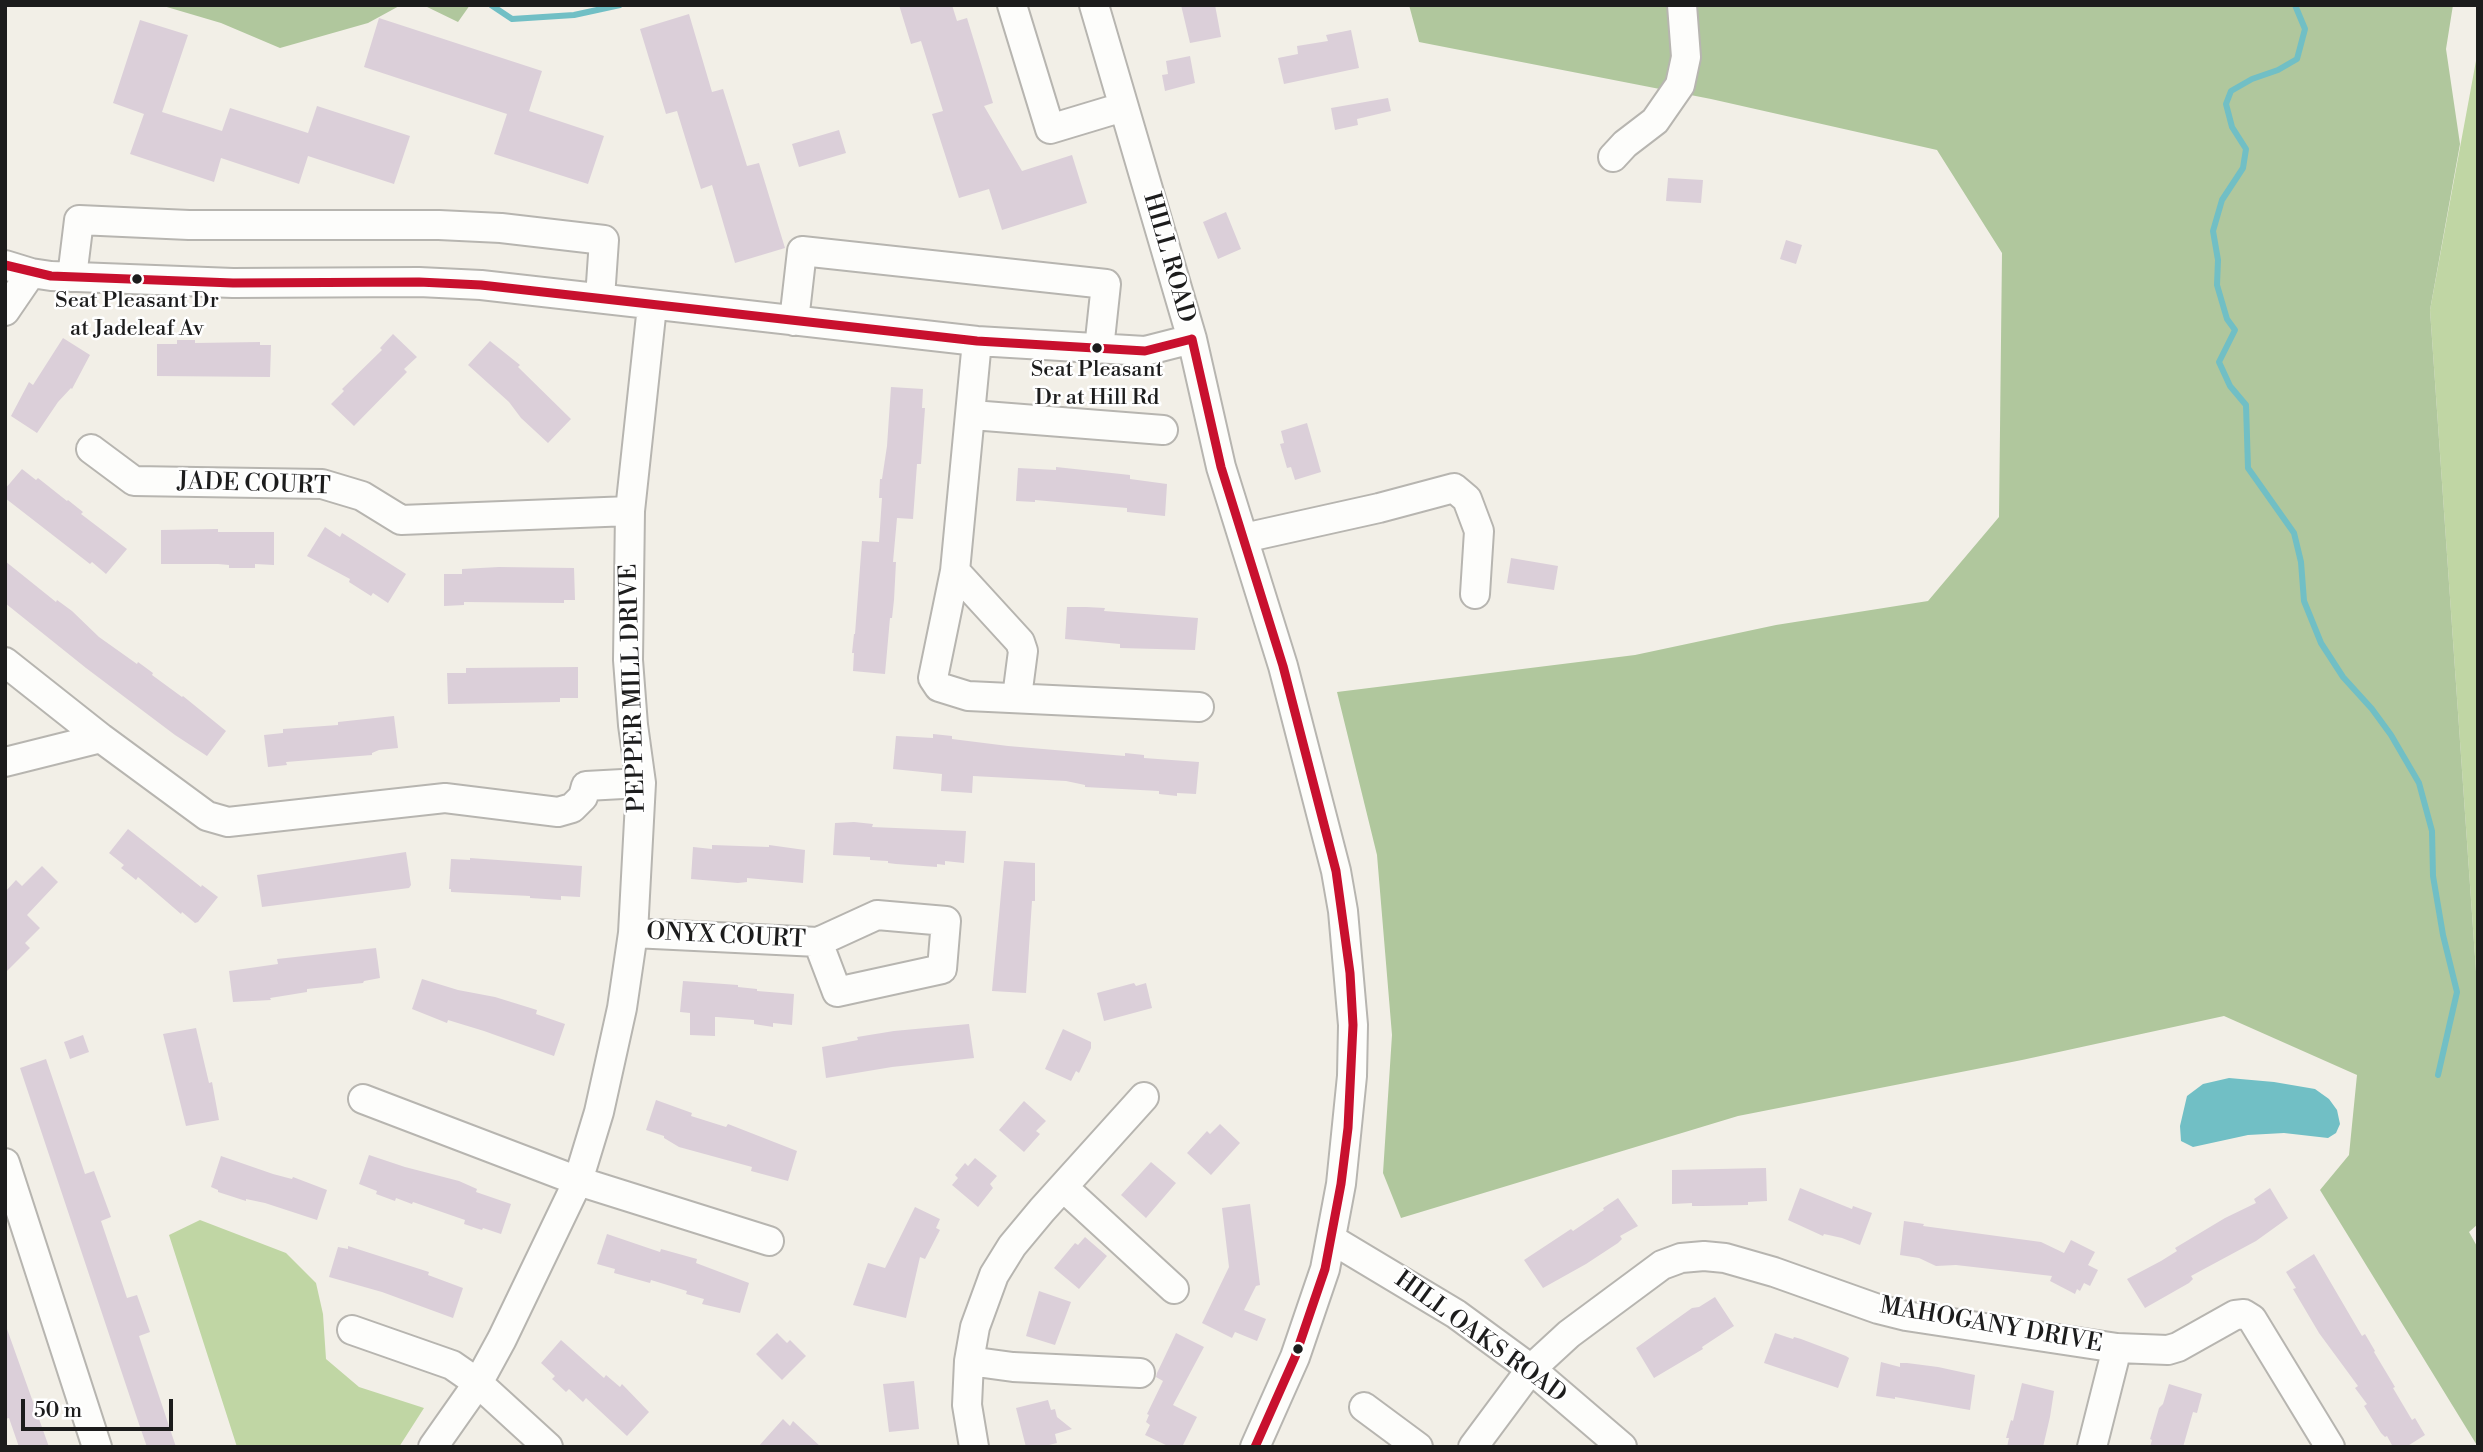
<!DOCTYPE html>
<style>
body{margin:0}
#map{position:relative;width:2483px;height:1452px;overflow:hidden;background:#f2efe7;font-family:"Libre Bodoni",serif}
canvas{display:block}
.frame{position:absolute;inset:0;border:7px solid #1c1c1c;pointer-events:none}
.scale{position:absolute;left:21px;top:1399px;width:152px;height:32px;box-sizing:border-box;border:4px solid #1c1c1c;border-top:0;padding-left:9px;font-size:21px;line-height:24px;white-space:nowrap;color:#1c1c1c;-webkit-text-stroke:5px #fff;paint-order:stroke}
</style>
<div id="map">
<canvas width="2483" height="1452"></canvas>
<div class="frame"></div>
<div class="scale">50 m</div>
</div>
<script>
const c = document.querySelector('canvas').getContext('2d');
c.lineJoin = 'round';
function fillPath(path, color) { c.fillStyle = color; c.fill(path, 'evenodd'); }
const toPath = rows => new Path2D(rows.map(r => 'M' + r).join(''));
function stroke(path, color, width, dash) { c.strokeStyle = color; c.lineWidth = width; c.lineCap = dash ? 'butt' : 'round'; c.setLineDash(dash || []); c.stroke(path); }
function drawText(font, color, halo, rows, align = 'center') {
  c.font = font + ' "Libre Bodoni",serif'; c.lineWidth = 5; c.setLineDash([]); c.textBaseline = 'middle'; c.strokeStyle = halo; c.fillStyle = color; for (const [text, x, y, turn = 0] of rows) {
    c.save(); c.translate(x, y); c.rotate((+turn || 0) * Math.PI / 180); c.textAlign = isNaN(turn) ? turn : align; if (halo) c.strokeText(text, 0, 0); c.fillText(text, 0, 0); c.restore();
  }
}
const green = toPath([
 [2478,50,2478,1000,2430,310],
 [200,1220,286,1253,316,1283,323,1314,326,1359,359,1387,424,1408,399,1447,237,1447,169,1235]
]);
const forest = toPath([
 [160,5,401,5,368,23,280,48,221,23],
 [423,5,470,5,458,22],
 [1409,5,2453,5,2446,49,2460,144,2430,310,2478,1000,2478,1224,2469,1232,2478,1248,2478,1447,2320,1190,2349,1155,2357,1075,2224,1016,2022,1060,1738,1116,1401,1218,1383,1173,1392,1035,1377,855,1337,692,1635,655,1776,625,1928,601,1999,517,2002,253,1937,150,1711,99,1419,42]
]);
const water = toPath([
 [2229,1078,2274,1082,2315,1089,2329,1099,2337,1110,2340,1124,2336,1133,2328,1138,2284,1133,2248,1135,2193,1147,2181,1141,2180,1126,2187,1096,2203,1084]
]);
const stream = toPath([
 [491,5,512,19,574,15,620,5],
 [2295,5,2305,29,2297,59,2278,70,2252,79,2231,91,2226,104,2232,127,2246,149,2243,168,2222,200,2213,231,2218,260,2217,285,2227,319,2235,330,2219,362,2230,386,2246,405,2248,468,2294,533,2301,562,2304,601,2321,643,2343,677,2372,709,2391,735,2419,783,2432,831,2433,876,2443,935,2457,992,2438,1075]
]);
const building = toPath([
 [899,5,952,5,957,21,967,18,993,103,984,106,1022,171,1072,155,1087,203,1002,230,989,189,959,198,932,114,943,111,921,41,911,44],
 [1181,5,1215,5,1221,37,1190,43],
 [689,14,712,92,723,89,747,166,759,163,785,248,735,263,712,185,701,189,677,111,666,114,640,29],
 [379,18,542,71,529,111,604,136,588,184,494,154,507,114,364,67],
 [140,20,188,35,162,112,222,131,230,108,308,133,317,106,410,136,394,184,308,156,299,184,221,158,214,182,130,154,144,114,113,103],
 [1351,30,1359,68,1284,84,1278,58,1298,54,1297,46,1328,41,1326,35],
 [1190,56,1195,83,1165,91,1162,75,1168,74,1166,61],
 [1388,98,1391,111,1357,119,1358,125,1335,130,1331,108],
 [839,130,846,153,799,167,792,144],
 [1668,178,1703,180,1701,203,1666,201],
 [1226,212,1241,249,1218,259,1203,222],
 [1786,240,1802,245,1796,264,1780,259],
 [393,334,417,357,404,369,407,372,354,426,331,404,344,391,342,389,382,350,380,348],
 [63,338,90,355,72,389,71,388,58,402,37,433,11,416,29,382,33,385],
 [177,340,195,340,195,343,260,342,260,345,271,345,270,377,157,376,157,344,177,344],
 [490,341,520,365,518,367,571,419,548,443,521,418,509,402,468,365],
 [891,387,923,389,922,408,925,408,921,464,917,464,913,519,897,518,893,562,896,562,894,600,892,618,890,618,885,674,853,671,854,653,852,653,854,634,855,634,862,541,879,542,882,498,879,498,880,479,882,479,887,446],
 [1307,423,1321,472,1295,480,1291,467,1287,468,1280,444,1284,443,1281,431],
 [1056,467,1130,475,1130,479,1167,484,1165,516,1127,512,1127,508,1035,500,1035,502,1016,501,1018,468,1056,470],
 [22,469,36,480,38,478,67,501,68,500,83,512,81,514,127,549,106,574,92,562,90,564,5,498,5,489],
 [325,527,340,537,342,533,406,574,388,603,373,593,371,596,349,582,350,579,307,556],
 [218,529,218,532,274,532,274,565,255,564,255,568,229,568,229,565,218,564,161,564,161,530],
 [1511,558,1558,566,1554,590,1507,583],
 [5,561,56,602,57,600,72,611,99,637,137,664,138,662,153,673,152,675,182,697,183,696,226,731,207,756,175,735,86,668,5,603],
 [499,567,574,568,575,600,564,600,564,603,464,602,464,605,444,606,444,574,462,574,462,569],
 [1067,607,1086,607,1105,608,1104,611,1198,618,1195,650,1120,648,1120,644,1065,639],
 [578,667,578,698,560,698,560,702,448,704,447,673,466,673,466,668],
 [394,716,398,748,379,750,372,753,372,755,286,762,287,765,268,767,264,735,283,733,283,729,338,725,338,722],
 [933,734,952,736,952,739,1008,746,1125,756,1125,753,1144,755,1144,758,1199,762,1196,794,1177,793,1177,796,1159,794,1159,791,1085,787,1085,785,1066,781,973,776,972,793,941,791,942,774,893,769,896,736,933,738],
 [854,822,873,824,872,827,966,831,964,863,945,861,945,865,937,864,937,867,896,864,888,863,888,861,870,860,870,857,833,855,835,823],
 [128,829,201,887,202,885,218,897,198,922,195,923,182,912,181,914,138,877,136,880,121,868,124,865,109,853],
 [712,845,769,847,769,845,805,850,803,883,747,878,747,882,738,883,691,879,693,847,712,849],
 [406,852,411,885,409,888,262,907,257,875],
 [470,858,582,866,580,897,561,896,561,900,530,898,530,896,451,892,451,889,449,889,451,859,470,860],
 [1004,861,1035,863,1035,901,1032,901,1026,993,992,991],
 [42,866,58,882,27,915,40,928,25,943,30,948,5,973,5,892,16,880,22,886],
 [376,948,380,978,364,981,363,983,307,989,307,992,270,998,271,1000,233,1002,229,971,278,964,277,959],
 [422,979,458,990,495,997,537,1010,536,1014,565,1024,554,1056,484,1031,448,1020,447,1023,412,1009],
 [683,981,738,985,738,987,757,989,757,991,794,994,792,1025,773,1023,773,1027,754,1024,754,1020,717,1017,715,1017,715,1036,690,1035,690,1013,680,1012],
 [1134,983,1136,986,1146,983,1152,1008,1104,1021,1097,993],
 [969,1024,974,1058,892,1067,826,1078,822,1047,858,1040,857,1037,894,1031],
 [196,1028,209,1083,212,1082,219,1120,186,1126,163,1034],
 [1063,1029,1091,1042,1091,1048,1079,1073,1076,1071,1071,1081,1045,1069],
 [83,1035,89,1052,70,1059,64,1042],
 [46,1059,85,1174,94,1171,111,1217,101,1221,127,1298,137,1295,150,1332,139,1336,176,1447,147,1447,140,1427,20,1068],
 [656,1100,692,1113,691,1116,726,1127,728,1124,797,1151,788,1181,751,1171,752,1167,679,1147,664,1138,664,1136,646,1130],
 [1024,1101,1046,1121,1036,1131,1040,1134,1024,1152,999,1130],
 [1220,1124,1240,1143,1211,1175,1187,1153,1207,1131,1210,1134],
 [369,1155,405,1167,459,1181,477,1189,476,1192,511,1204,501,1234,483,1228,482,1230,464,1224,465,1220,413,1202,412,1204,396,1198,395,1201,376,1194,377,1191,359,1184],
 [221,1156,273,1174,292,1179,293,1177,327,1190,317,1220,265,1203,246,1199,246,1201,218,1192,218,1190,211,1187],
 [975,1158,997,1176,990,1184,993,1188,978,1207,952,1185,958,1178,955,1175,965,1163,968,1166],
 [1151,1162,1176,1183,1146,1218,1121,1195],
 [1766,1168,1767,1201,1748,1202,1748,1205,1703,1206,1692,1206,1692,1203,1672,1204,1672,1170],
 [1800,1188,1852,1209,1853,1206,1872,1213,1860,1245,1842,1238,1824,1234,1823,1236,1788,1220],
 [2270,1188,2288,1218,2256,1241,2191,1276,2193,1279,2189,1283,2145,1308,2127,1279,2161,1261,2177,1251,2175,1248,2225,1218,2256,1203,2254,1199],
 [1618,1198,1638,1226,1620,1236,1622,1239,1618,1243,1586,1264,1543,1288,1524,1260,1571,1229,1573,1231,1604,1210,1603,1208],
 [1250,1204,1260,1285,1256,1286,1244,1310,1266,1319,1257,1341,1235,1332,1232,1338,1202,1323,1229,1267,1222,1208],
 [915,1207,940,1219,936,1228,940,1230,925,1259,920,1257,906,1318,853,1305,868,1263,885,1268],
 [1904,1221,1924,1224,1923,1226,2041,1242,2064,1253,2071,1240,2095,1252,2088,1265,2098,1270,2090,1286,2084,1283,2080,1291,2077,1289,2075,1294,2050,1281,2052,1276,1956,1265,1936,1266,1919,1258,1900,1255],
 [607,1234,660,1252,661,1249,697,1259,696,1263,749,1283,740,1313,702,1304,704,1299,686,1294,687,1291,651,1280,650,1283,614,1273,615,1269,597,1264],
 [1085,1237,1107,1256,1079,1289,1054,1268,1075,1243,1078,1245],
 [348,1246,429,1272,428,1275,463,1288,453,1318,382,1292,329,1277,338,1247,348,1249],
 [2314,1254,2362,1336,2365,1334,2375,1351,2374,1352,2395,1387,2393,1388,2412,1420,2415,1418,2425,1435,2406,1447,2393,1447,2387,1436,2385,1437,2381,1433,2364,1406,2367,1404,2355,1388,2358,1386,2319,1333,2293,1289,2296,1288,2286,1272],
 [1039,1291,1071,1302,1055,1345,1026,1336],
 [1715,1297,1734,1326,1702,1347,1703,1349,1654,1378,1636,1348,1692,1308,1699,1307],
 [5,1329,7,1329,49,1447,19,1447,9,1418,5,1419],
 [777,1333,787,1343,790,1340,806,1356,782,1380,756,1354],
 [1176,1333,1204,1347,1173,1405,1197,1417,1182,1447,1170,1447,1145,1435,1150,1425,1146,1422,1149,1415,1147,1414,1163,1381,1156,1377,1157,1373],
 [1775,1333,1793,1339,1794,1337,1801,1339,1846,1356,1849,1358,1838,1388,1764,1363],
 [561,1340,604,1378,606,1375,620,1387,622,1384,649,1412,627,1436,586,1398,583,1402,569,1389,566,1392,552,1379,555,1376,541,1363],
 [1881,1362,1900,1367,1900,1363,1907,1363,1938,1367,1975,1375,1970,1410,1895,1397,1895,1399,1876,1396],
 [914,1381,919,1429,889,1432,883,1384],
 [2022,1383,2054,1391,2050,1417,2043,1447,2007,1447,2009,1438,2006,1438,2011,1420,2013,1421],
 [2169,1384,2202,1394,2197,1413,2193,1412,2183,1447,2150,1447,2152,1440,2150,1439,2159,1408,2163,1404],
 [1048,1400,1051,1410,1055,1409,1057,1417,1072,1429,1055,1434,1057,1443,1041,1447,1026,1447,1016,1408],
 [783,1419,790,1426,793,1421,821,1447,758,1447]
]);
const minor = toPath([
 [1012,5,1050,129,1123,107],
 [1094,5,1192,339,1221,467,1283,666,1336,871,1343,911,1353,1025,1352,1076,1341,1184,1325,1269,1295,1357,1255,1447],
 [1613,157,1625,144,1655,121,1680,85,1686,57,1682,5],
 [5,265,31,273,51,276,233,283,419,282,481,285,977,341,1145,351,1192,339],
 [72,277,79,220,189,225,439,225,501,228,604,240,600,298],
 [5,311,31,273],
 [794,321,802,251,1106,284,1099,349],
 [977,341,955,571,1020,642,1023,651,1017,697],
 [972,415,1163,430],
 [91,449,134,481,322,484,362,496,401,520,630,511],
 [1244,538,1379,508,1454,488,1467,499,1479,531,1475,594],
 [955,571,933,678,939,687,968,696,1199,707],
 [5,662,101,738,207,816,228,822,445,798,558,812,572,808,583,797,586,786,641,783],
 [5,762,101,738],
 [633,933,818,942,877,915,946,921,942,969,837,992,818,942],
 [363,1099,578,1181,769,1241],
 [5,1163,97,1447],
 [1063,1187,1174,1289],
 [1331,1239,1456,1314,1531,1369,1622,1447],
 [352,1330,452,1365,478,1383,548,1447],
 [969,1361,1013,1367,1140,1373],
 [1364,1407,1418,1447],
 [433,1447,478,1383,502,1339,578,1181,599,1112,622,1008,633,933,641,783,633,725,628,660,630,511,652,306],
 [974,1447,967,1405,969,1361,975,1327,994,1275,1012,1246,1042,1210,1144,1097],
 [1473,1447,1531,1369,1569,1334,1662,1265,1681,1258,1704,1256,1725,1258,1774,1272,1878,1309,1906,1316,2117,1348,2168,1350,2178,1347,2235,1315,2244,1314,2252,1319,2330,1447],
 [2092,1447,2117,1348]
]);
const bus1 = toPath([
 [5,265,51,276,233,283,419,282,481,285,977,341,1145,351,1192,339],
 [1192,339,1221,467,1283,666,1336,871,1350,973,1353,1025,1348,1128,1341,1184,1325,1269,1295,1357,1255,1447]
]);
const markers = [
 [137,279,6,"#1c1c1c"],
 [1097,348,6,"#1c1c1c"],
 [1298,1349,6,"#1c1c1c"]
];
const busNames = [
 ["Seat Pleasant Dr",137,302],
 ["at Jadeleaf Av",137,330],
 ["Seat Pleasant",1097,371],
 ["Dr at Hill Rd",1097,399]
];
const streetNames = [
 ["HILL ROAD",1168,258,74],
 ["JADE COURT",254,485,2],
 ["PEPPER MILL DRIVE",634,688,-92],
 ["ONYX COURT",726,937,3],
 ["MAHOGANY DRIVE",1991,1326,10],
 ["HILL OAKS ROAD",1480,1338,36]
];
fillPath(green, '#c0d6a4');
fillPath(forest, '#b0c79d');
fillPath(water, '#71bfc5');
stroke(stream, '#71bfc5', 6);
fillPath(building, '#dbcfd9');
stroke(minor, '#b7b5b0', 32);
stroke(minor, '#fdfdfb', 28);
stroke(bus1, '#c8102e', 9);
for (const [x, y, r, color] of markers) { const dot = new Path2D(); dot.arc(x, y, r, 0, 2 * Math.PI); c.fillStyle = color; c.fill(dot); stroke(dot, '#fff', 2.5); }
drawText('22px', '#1c1c1c', '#fff', busNames);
drawText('24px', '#1c1c1c', '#fff', streetNames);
</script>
